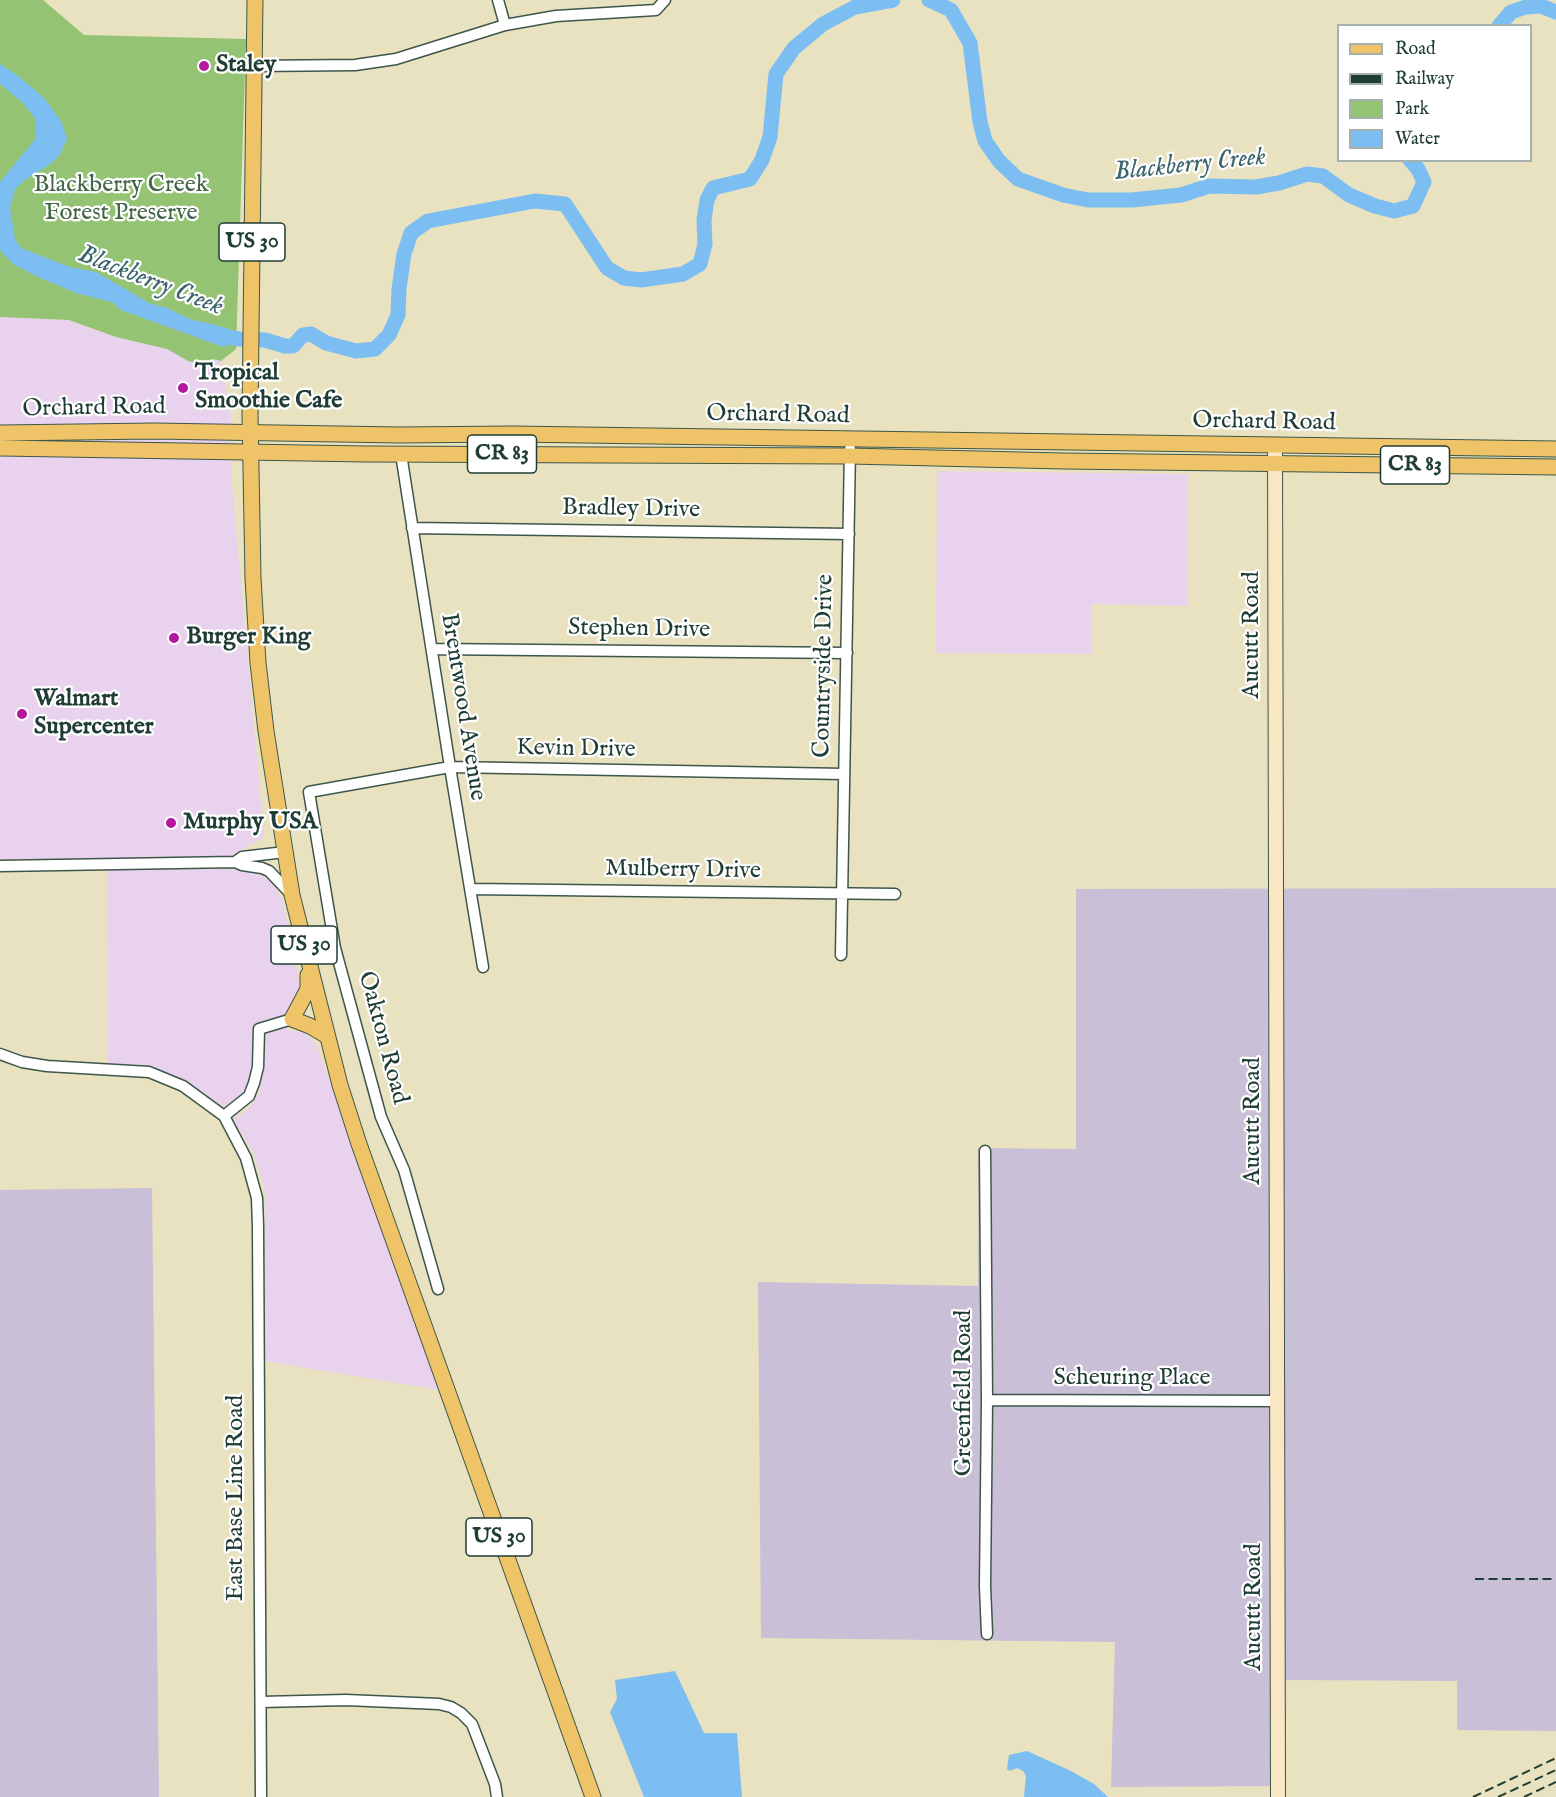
<!DOCTYPE html>
<style>
body{margin:0}
#map{position:relative;width:1556px;height:1797px;overflow:hidden;background:#e8e2c0;font-family:"IM FELL English",serif}
canvas{display:block}
.legend{position:absolute;left:1337px;top:24px;width:195px;height:138px;box-sizing:border-box;background:#fff;border:2px solid #a5b1ae;margin:0;padding:8px 10px;list-style:none;font-size:18px;color:#1f3d34}
.legend li{display:flex;align-items:center;gap:12px;height:30px}
.legend b{width:30px;border:2px solid #a5b1ae}
</style>
<div id="map">
<canvas width="1556" height="1797"></canvas>
<ul class="legend">
<li><b style="height:8px;background:#efc469"></b>Road</li>
<li><b style="height:8px;background:#1f3d34"></b>Railway</li>
<li><b style="height:16px;background:#94c373"></b>Park</li>
<li><b style="height:16px;background:#7cbef2"></b>Water</li>
</ul>
</div>
<script>
const c = document.querySelector('canvas').getContext('2d');
c.lineJoin = 'round';
function fillPath(path, color) { c.fillStyle = color; c.fill(path, 'evenodd'); }
const toPath = rows => new Path2D(rows.map(r => 'M' + r).join(''));
function stroke(path, color, width, dash) { c.strokeStyle = color; c.lineWidth = width; c.lineCap = dash ? 'butt' : 'round'; c.setLineDash(dash || []); c.stroke(path); }
function drawText(font, color, halo, rows, align = 'center') {
  c.font = font + ' "IM FELL English",serif'; c.lineWidth = 4.5; c.setLineDash([]); c.textBaseline = 'middle'; c.strokeStyle = halo; c.fillStyle = color; for (const [text, x, y, turn = 0] of rows) {
    c.save(); c.translate(x, y); c.rotate((+turn || 0) * Math.PI / 180); c.textAlign = isNaN(turn) ? turn : align; if (halo) c.strokeText(text, 0, 0); c.fillText(text, 0, 0); c.restore();
  }
}
const built = toPath([
 [0,317,69,320,116,337,221,361,232,421,231,474,264,837,231,856,0,860],
 [937,471,1188,474,1188,606,1092,604,1091,654,936,653],
 [107,867,236,868,260,874,273,884,283,902,301,992,294,1005,287,1030,304,1032,316,1044,440,1390,264,1361,265,1191,254,1154,235,1123,221,1107,185,1084,163,1072,137,1065,108,1065],
 [264,1058,259,1095,236,1121,263,1059]
]);
const industrial = toPath([
 [1556,888,1556,1731,1457,1730,1457,1681,1286,1680,1286,1786,1111,1787,1115,1642,761,1638,758,1282,978,1286,978,1148,1076,1149,1076,889],
 [152,1188,159,1797,0,1797,0,1190]
]);
const green = toPath([
 [0,0,43,0,84,35,246,39,236,349,221,361,212,359,205,365,188,361,167,349,116,337,69,320,0,317]
]);
const water = toPath([
 [0,64,17,75,44,98,61,121,67,138,60,155,49,165,26,179,15,189,10,208,15,239,21,248,70,267,96,272,149,303,167,308,190,319,227,328,226,348,121,310,112,302,76,293,38,277,13,264,0,250,0,182,36,138,36,120,24,104,0,84],
 [675,1671,704,1733,737,1733,742,1797,644,1797,610,1712,617,1699,615,1680],
 [1027,1751,1071,1771,1094,1784,1108,1797,1024,1797,1026,1776,1023,1771,1017,1768,1010,1771,1007,1769,1009,1755]
]);
const river = toPath([
 [929,0,951,10,970,43,980,122,985,141,999,161,1018,179,1063,195,1088,200,1132,200,1181,195,1209,186,1256,187,1279,183,1307,174,1323,176,1349,195,1375,206,1394,211,1413,206,1424,182,1418,169,1410,160],
 [1499,26,1511,12,1526,7,1541,6,1556,12],
 [206,333,239,339,265,340,285,346,293,346,303,335,311,334,326,343,356,351,375,349,389,335,398,315,399,289,404,254,411,233,428,221,535,201,565,204,607,268,624,278,641,280,683,274,700,264,705,244,704,220,707,200,713,188,750,179,762,160,770,137,776,74,794,48,823,24,855,7,893,0]
]);
const street = toPath([
 [498,0,505,25],
 [255,66,355,65,396,59,505,25,556,16,656,10,665,0],
 [401,454,450,767,483,967],
 [412,528,849,534],
 [432,649,847,653],
 [235,862,242,857,285,852],
 [0,866,235,862,242,865,262,868,269,871,291,894],
 [471,889,895,894],
 [841,955,850,449],
 [0,1054,22,1062,47,1066,149,1072,183,1086,224,1116,246,1158,257,1198,258,1226,261,1797],
 [224,1116,249,1096,254,1083,258,1067,259,1029,292,1019],
 [985,1151,987,1400,985,1586,987,1634],
 [438,1289,404,1170,381,1117,335,948,309,792,450,767,844,774],
 [987,1400,1278,1401],
 [261,1702,346,1700,439,1704,451,1707,461,1713,472,1724,495,1784,497,1797]
]);
const secondary = toPath([
 [1275,445,1278,1797]
]);
const primary = toPath([
 [255,0,250,414,253,578,258,663,266,731,292,895,340,1085,359,1144,593,1797],
 [0,433,154,431,399,435,513,434,1556,449],
 [0,448,367,454,849,456,1064,461,1556,467],
 [308,975,308,989,292,1019,310,1026,327,1036]
]);
const rail = toPath([
 [1475,1579,1556,1579],
 [1473,1797,1556,1758],
 [1498,1797,1556,1770],
 [1524,1797,1556,1782]
]);
const markers = [
 [204,66,6,"#b5179e"],
 [183,388,6,"#b5179e"],
 [174,638,6,"#b5179e"],
 [22,714,6,"#b5179e"],
 [171,823,6,"#b5179e"]
];
const shields = [
 [252,242,66],
 [502,454,69],
 [1415,465,69],
 [304,945,66],
 [499,1537,66]
];
const shieldNames = [
 ["US 30",252,242],
 ["CR 83",502,454],
 ["CR 83",1415,465],
 ["US 30",304,945],
 ["US 30",499,1537]
];
const poiNames = [
 ["Staley",216,66],
 ["Tropical",195,374],
 ["Smoothie Cafe",195,402],
 ["Burger King",186,638],
 ["Walmart",34,700],
 ["Supercenter",34,728],
 ["Murphy USA",183,823]
];
const parkNames = [
 ["Blackberry Creek",121,186],
 ["Forest Preserve",121,214]
];
const streetNames = [
 ["Orchard Road",94,409,-1],
 ["Orchard Road",778,416,1],
 ["Orchard Road",1264,423,1],
 ["Bradley Drive",631,510,1],
 ["Stephen Drive",639,630,1],
 ["Aucutt Road",1253,635,-90],
 ["Countryside Drive",825,666,-89],
 ["Brentwood Avenue",462,707,81],
 ["Kevin Drive",576,750,1],
 ["Mulberry Drive",683,871,1],
 ["Oakton Road",382,1038,75],
 ["Aucutt Road",1254,1121,-90],
 ["Scheuring Place",1132,1379],
 ["Greenfield Road",965,1393,-90],
 ["East Base Line Road",237,1498,-90],
 ["Aucutt Road",1255,1607,-90]
];
const waterNames = [
 ["Blackberry Creek",1190,166,-6],
 ["Blackberry Creek",150,282,21]
];
fillPath(built, '#e8d2ee');
fillPath(industrial, '#c9bfd7');
fillPath(green, '#94c373');
fillPath(water, '#7cbef2');
stroke(river, '#7cbef2', 15);
stroke(street, '#3d5649', 13);
stroke(secondary, '#3d5649', 16);
stroke(primary, '#3d5649', 17);
stroke(street, '#fff', 10);
stroke(secondary, '#f9e7c3', 14);
stroke(primary, '#efc469', 15);
stroke(rail, '#1f3d34', 2, [9, 4.5]);
for (const [x, y, r, color] of markers) { const dot = new Path2D(); dot.arc(x, y, r, 0, 2 * Math.PI); c.fillStyle = color; c.fill(dot); stroke(dot, '#fff', 2); }
for (const [x, y, w] of shields) { const box = new Path2D(); box.roundRect(x - w / 2, y - 19, w, 38, 4.5); c.fillStyle = '#fff'; c.fill(box); stroke(box, '#1f3d34', 1.5); }
drawText('bold 22px', '#1f3d34', null, shieldNames);
drawText('bold 24px', '#1f3d34', '#fff', poiNames, 'left');
drawText('24px', '#426547', '#fff', parkNames);
drawText('24px', '#1f3d34', '#fff', streetNames);
drawText('italic 26px', '#3b646d', '#fff', waterNames);
</script>
